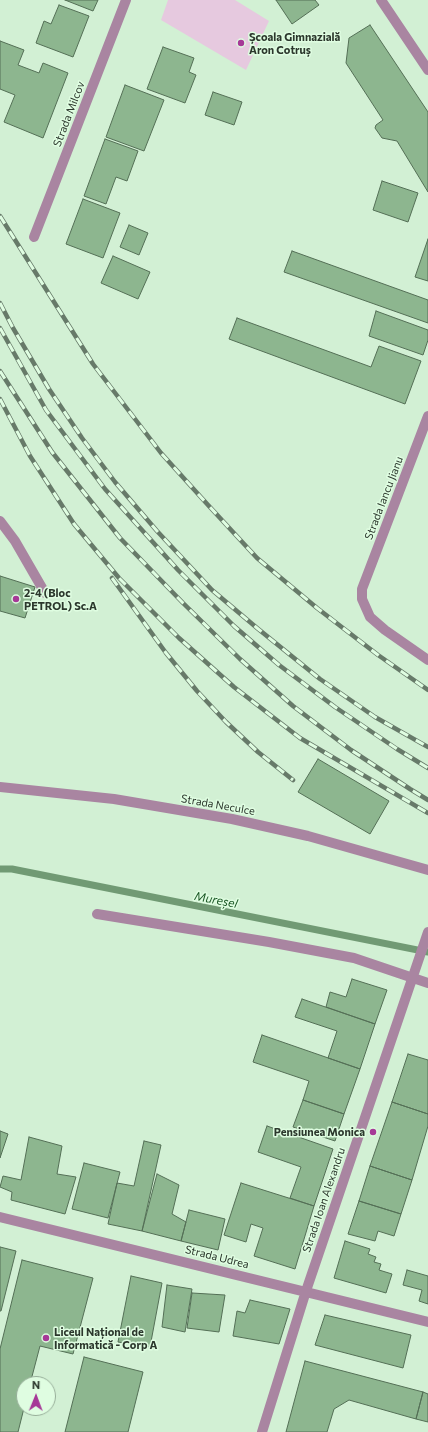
<!DOCTYPE html>
<meta charset="utf-8">
<style>
body{margin:0}
#map{position:relative;width:428px;height:1432px;overflow:hidden;background:#d2f0d4;font-family:Commissioner,sans-serif}
canvas{display:block}
.north{position:absolute;left:16px;top:1376px;width:40px;height:40px;box-sizing:border-box;background:#dffde1;border:1px solid #97ae99;border-radius:50%;rotate:1deg;font-size:11px;font-weight:700;line-height:16px;text-align:center;color:#2b372c}
.north::after{content:'';display:block;margin:auto;width:14px;height:18px;background:#a63997;clip-path:polygon(50% 0,100% 100%,50% 72%,0 100%)}
</style>
<div id="map">
<canvas width="428" height="1432"></canvas>
<div class="north">N</div>
</div>
<script>
const c = document.querySelector('canvas').getContext('2d');
c.lineJoin = 'round';
function fillPath(path, color) { c.fillStyle = color; c.fill(path, 'evenodd'); }
const toPath = rows => new Path2D(rows.map(r => 'M' + r).join(''));
function stroke(path, color, width, dash) { c.strokeStyle = color; c.lineWidth = width; c.lineCap = dash ? 'butt' : 'round'; c.setLineDash(dash || []); c.stroke(path); }
function drawText(font, color, halo, rows, align = 'center') {
  c.font = font + ' Commissioner,sans-serif'; c.lineWidth = 3; c.setLineDash([]); c.textBaseline = 'middle'; c.strokeStyle = halo; c.fillStyle = color; for (const [text, x, y, turn = 0] of rows) {
    c.save(); c.translate(x, y); c.rotate((+turn || 0) * Math.PI / 180); c.textAlign = isNaN(turn) ? turn : align; if (halo) c.strokeText(text, 0, 0); c.fillText(text, 0, 0); c.restore();
  }
}
const green = toPath([
 [168,0,235,0,269,21,246,70,161,20]
]);
const stream = toPath([
 [0,869,12,869,428,952]
]);
const building = toPath([
 [65,0,98,0,93,11,65,0],
 [276,0,315,0,319,5,292,24,276,0],
 [59,5,89,16,73,57,36,43,44,21,51,24,59,5],
 [370,25,428,112,428,192,397,141,382,138,375,128,376,125,383,120,346,63,349,38,370,25],
 [0,41,24,50,18,65,39,73,43,63,68,73,43,138,4,122,15,95,0,89,0,41],
 [163,47,194,58,189,72,196,75,185,103,147,89,163,47],
 [125,85,164,100,144,151,106,137,125,85],
 [213,92,242,102,234,125,205,115,213,92],
 [105,139,138,151,127,181,116,177,106,204,84,196,105,139],
 [382,181,418,193,408,222,373,210,382,181],
 [83,199,120,213,103,258,66,244,83,199],
 [129,225,148,233,139,255,120,247,129,225],
 [428,239,428,281,415,277,428,239],
 [292,251,428,300,428,323,284,272,292,251],
 [113,256,150,272,138,299,101,283,113,256],
 [376,311,428,330,428,340,423,355,369,336,376,311],
 [237,318,371,367,379,346,421,361,405,404,229,339,237,318],
 [0,576,35,587,25,618,0,611,0,576],
 [318,759,389,801,370,834,298,792,318,759],
 [352,979,387,990,375,1024,326,1007,330,992,346,997,352,979],
 [302,999,375,1024,360,1069,328,1058,337,1031,295,1017,302,999],
 [262,1035,360,1069,344,1114,303,1100,309,1081,253,1062,262,1035],
 [408,1054,428,1060,428,1114,392,1102,408,1054],
 [303,1100,344,1114,335,1141,293,1127,303,1100],
 [392,1102,428,1114,428,1126,412,1180,370,1166,392,1102],
 [267,1126,333,1149,314,1206,290,1198,301,1167,258,1152,267,1126],
 [0,1131,8,1134,0,1158,0,1131],
 [29,1137,62,1146,57,1174,76,1177,65,1214,11,1200,12,1192,0,1187,3,1176,21,1180,29,1137],
 [144,1141,161,1145,142,1231,108,1224,117,1183,134,1186,144,1141],
 [84,1163,120,1172,108,1218,72,1209,84,1163],
 [370,1166,412,1180,401,1214,359,1201,370,1166],
 [157,1174,179,1185,172,1214,186,1222,181,1241,142,1231,157,1174],
 [241,1183,314,1206,295,1269,254,1256,263,1228,251,1224,246,1242,224,1235,241,1183],
 [359,1201,401,1214,394,1236,378,1231,375,1241,348,1234,359,1201],
 [189,1210,225,1219,218,1250,181,1241,189,1210],
 [345,1241,370,1249,368,1254,376,1257,374,1262,381,1264,379,1270,392,1274,386,1293,334,1278,345,1241],
 [0,1247,16,1251,1,1311,0,1311,0,1247],
 [22,1260,93,1278,73,1354,40,1346,30,1384,24,1384,24,1408,18,1432,0,1432,0,1349,22,1260],
 [407,1270,428,1276,428,1304,419,1301,422,1290,403,1285,407,1270],
 [131,1276,162,1283,150,1347,118,1342,131,1276],
 [167,1285,192,1289,185,1332,162,1327,167,1285],
 [192,1293,225,1295,219,1332,187,1328,192,1293],
 [250,1300,290,1309,279,1344,233,1336,237,1311,245,1313,250,1300],
 [325,1315,411,1335,403,1368,315,1345,325,1315],
 [84,1357,143,1372,128,1432,65,1432,84,1357],
 [305,1361,423,1392,416,1419,349,1400,334,1409,327,1432,286,1432,305,1361],
 [423,1392,428,1394,428,1422,416,1419,423,1392]
]);
const minor = toPath([
 [381,0,428,70],
 [34,237,126,0],
 [428,416,362,589,362,599,370,617,385,630,428,660],
 [0,521,15,541,45,593],
 [0,787,114,799,232,819,308,836,428,870],
 [97,914,269,942,354,958,428,983],
 [0,1217,428,1322],
 [262,1432,306,1291,428,932]
]);
const rail = toPath([
 [0,216,93,364,161,453,208,505,257,558,317,608,378,655,428,690],
 [0,303,13,328,49,389,82,438,115,482,157,531,212,590,257,628,320,679,375,717,428,747],
 [0,328,46,410,105,489,178,570,234,626,279,665,335,707,397,749,428,768],
 [0,371,52,452,120,538,183,603,240,659,293,706,351,750,410,789,428,800],
 [0,399,30,456,74,524,119,578,179,638,234,687,300,738,428,813],
 [112,578,166,653,197,691,226,722,258,752,293,780]
]);
const markers = [
 [241,43,4,"#a63997"],
 [16,599,4,"#a63997"],
 [373,1132,4,"#a63997"],
 [46,1338,4,"#a63997"]
];
const poiNames = [
 ["Școala Gimnazială",249,37],
 ["Aron Cotruș",249,50],
 ["2-4 (Bloc",24,593],
 ["PETROL) Sc.A",24,606],
 ["Pensiunea Monica",365,1132,"right"],
 ["Liceul Național de",54,1332],
 ["Informatică - Corp A",54,1345]
];
const streetNames = [
 ["Strada Milcov",69,114,-69],
 ["Strada Iancu Jianu",384,498,-69],
 ["Strada Neculce",218,805,10],
 ["Strada Ioan Alexandru",324,1200,-71],
 ["Strada Udrea",217,1257,14]
];
const waterNames = [
 ["Mureșel",216,900,11]
];
fillPath(green, '#e6c9df');
stroke(stream, '#719a74', 7);
fillPath(building, '#8db68f');
stroke(building, '#546f56', 1);
stroke(minor, '#a985a1', 10);
stroke(rail, '#677a69', 4.5);
stroke(rail, '#dffde1', 3, [9]);
for (const [x, y, r, color] of markers) { const dot = new Path2D(); dot.arc(x, y, r, 0, 2 * Math.PI); c.fillStyle = color; c.fill(dot); stroke(dot, '#dffde1', 1.5); }
drawText('bold 11px', '#2b372c', '#dffde1', poiNames, 'left');
drawText('11px', '#2b372c', '#dffde1', streetNames);
drawText('italic 12px', '#1d5927', '#dffde1', waterNames);
</script>
